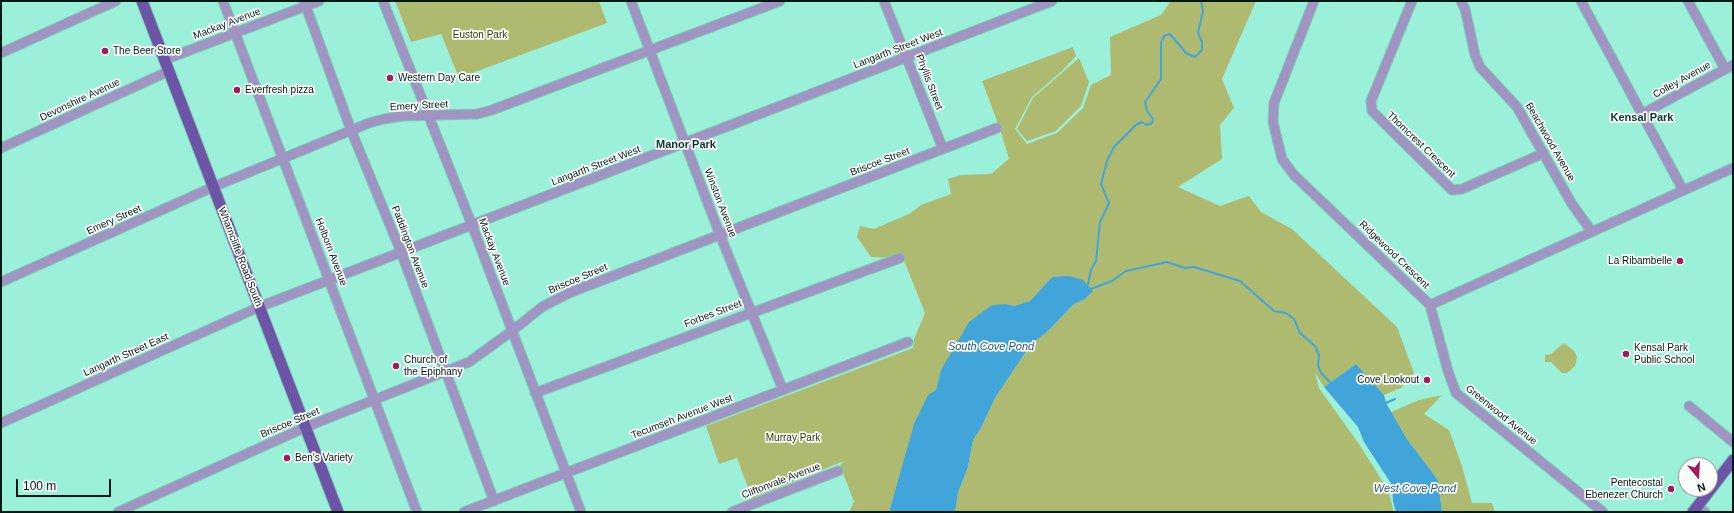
<!DOCTYPE html>
<style>
body{margin:0}
#map{position:relative;width:1734px;height:513px;overflow:hidden;background:#9bf0da;font-family:Helvetica,sans-serif}
canvas{display:block}
.frame{position:absolute;inset:0;border:2px solid #001913;pointer-events:none}
.north{position:absolute;left:1678px;top:457px;width:40px;height:40px;box-sizing:border-box;background:#fdfdfd;border:1px solid #98a29f;border-radius:50%;rotate:162deg;font-size:11px;font-weight:700;line-height:16px;text-align:center;color:#001913}
.north::after{content:'';display:block;margin:auto;width:14px;height:18px;background:#a3185f;clip-path:polygon(50% 0,100% 100%,50% 72%,0 100%)}
.scale{position:absolute;left:16px;top:479px;width:95px;height:18px;box-sizing:border-box;border:2px solid #001913;border-top:0;padding-left:5px;font-size:12px;line-height:14px;white-space:nowrap;color:#001913;-webkit-text-stroke:3px #fdfdfd;paint-order:stroke}
</style>
<div id="map">
<canvas width="1734" height="513"></canvas>
<div class="frame"></div>
<div class="north">N</div>
<div class="scale">100 m</div>
</div>
<script>
const c = document.querySelector('canvas').getContext('2d');
c.lineJoin = 'round';
function fillPath(path, color) { c.fillStyle = color; c.fill(path, 'evenodd'); }
const toPath = rows => new Path2D(rows.map(r => 'M' + r).join(''));
function stroke(path, color, width, dash) { c.strokeStyle = color; c.lineWidth = width; c.lineCap = dash ? 'butt' : 'round'; c.setLineDash(dash || []); c.stroke(path); }
function drawText(font, color, halo, rows, align = 'center') {
  c.font = font + ' Helvetica,sans-serif'; c.lineWidth = 3.5; c.setLineDash([]); c.textBaseline = 'middle'; c.strokeStyle = halo; c.fillStyle = color; for (const [text, x, y, turn = 0] of rows) {
    c.save(); c.translate(x, y); c.rotate((+turn || 0) * Math.PI / 180); c.textAlign = isNaN(turn) ? turn : align; if (halo) c.strokeText(text, 0, 0); c.fillText(text, 0, 0); c.restore();
  }
}
const green = toPath([
 [395,1,599,1,607,23,459,78,441,34,411,42],
 [1171,1,1256,1,1222,79,1234,108,1220,125,1222,159,1178,187,1220,206,1249,196,1261,212,1292,229,1397,327,1414,373,1401,388,1384,395,1356,364,1324,387,1315,373,1319,388,1359,444,1388,490,1394,512,955,512,958,493,968,467,973,440,981,428,995,398,1031,344,1047,332,1074,304,1085,299,1092,292,1052,277,1030,301,1014,306,1006,304,941,370,936,390,899,477,889,512,849,512,854,502,840,465,844,461,752,498,737,458,719,464,706,426,913,348,914,339,925,313,903,258,871,257,857,237,860,226,874,229,909,214,921,205,951,194,948,179,961,175,991,174,1009,159,1000,129,982,81,1073,47,1076,56,1062,71,1032,97,1015,129,1027,144,1057,133,1083,108,1091,85,1111,75,1110,37,1161,15],
 [1079,58,1089,82,1081,106,1056,131,1027,141,1017,129,1033,98],
 [1564,343,1574,351,1577,357,1575,366,1567,373,1562,373,1551,362,1545,362,1545,355,1551,354],
 [1442,395,1424,414,1449,430,1462,466,1472,503,1492,503,1495,512,1442,512,1438,480,1407,439,1391,412,1419,400]
]);
const water = toPath([
 [1069,276,1083,280,1093,291,1085,299,1074,304,1047,332,1031,344,995,398,981,428,973,440,968,467,958,493,955,512,889,512,914,424,928,395,936,390,941,370,969,322,992,305,1006,304,1014,306,1030,301,1052,277],
 [1356,364,1384,395,1386,403,1407,439,1438,480,1442,512,1396,512,1393,502,1392,485,1364,442,1358,427,1324,387]
]);
const stream = toPath([
 [1088,284,1091,270,1096,261,1100,222,1109,203,1101,184,1107,161,1114,147,1136,125,1142,122,1147,125,1152,123,1153,119,1147,111,1145,102,1161,79,1161,43,1164,36,1170,34,1186,53,1195,57,1202,50,1202,42,1198,33,1203,11,1201,1],
 [1091,289,1112,281,1126,271,1167,262,1185,268,1194,267,1240,281,1274,311,1286,313,1294,319,1300,333,1315,346,1319,355,1318,365,1321,373,1332,384],
 [1386,403,1395,399]
]);
const minor = toPath([
 [223,1,417,512],
 [304,1,351,130,401,252,494,501],
 [383,1,472,225,581,512],
 [631,1,720,235,783,390],
 [884,1,943,149],
 [1314,1,1274,103,1273,122,1282,159,1294,175,1430,305],
 [1412,1,1371,101,1372,111,1452,190,1462,189,1544,153],
 [1461,1,1465,9,1475,55,1480,67,1517,107,1572,204,1592,232],
 [1581,1,1683,190],
 [1688,1,1725,69],
 [1,53,116,1],
 [164,60,319,1],
 [1642,114,1733,65],
 [1,148,169,71],
 [1,282,213,187,369,123,384,119,402,116,477,114,492,110,780,1],
 [1430,305,1733,168],
 [1430,305,1448,371,1456,393,1603,512],
 [535,393,900,258],
 [1689,406,1733,442],
 [1,423,259,307,1052,1],
 [1697,506,1705,512],
 [118,512,306,427,469,362,512,331,542,307,569,293,997,128],
 [464,512,908,342],
 [732,512,838,471]
]);
const major = toPath([
 [142,1,338,512],
 [1693,512,1733,460]
]);
const markers = [
 [105,51,4,"#a3185f"],
 [390,78,4,"#a3185f"],
 [237,90,4,"#a3185f"],
 [1680,261,4,"#a3185f"],
 [1626,354,4,"#a3185f"],
 [396,366,4,"#a3185f"],
 [1427,380,4,"#a3185f"],
 [287,458,4,"#a3185f"],
 [1671,489,4,"#a3185f"]
];
const streetNames = [
 ["Mackay Avenue",227,24,-21],
 ["Langarth Street West",898,49,-21],
 ["Colley Avenue",1682,80,-29],
 ["Phyllis Street",929,82,69],
 ["Devonshire Avenue",80,100,-25],
 ["Emery Street",419,106,-3],
 ["Beachwood Avenue",1550,142,60],
 ["Thomcrest Crescent",1421,145,44],
 ["Briscoe Street",880,162,-21],
 ["Langarth Street West",596,166,-21],
 ["Winston Avenue",720,203,69],
 ["Emery Street",114,220,-24],
 ["Paddington Avenue",410,247,69],
 ["Holborn Avenue",331,252,69],
 ["Mackay Avenue",494,252,69],
 ["Ridgewood Crescent",1394,255,44],
 ["Wharncliffe Road South",240,257,69],
 ["Briscoe Street",578,279,-23],
 ["Forbes Street",713,314,-21],
 ["Langarth Street East",126,355,-24],
 ["Greenwood Avenue",1501,415,39],
 ["Tecumseh Avenue West",682,417,-21],
 ["Briscoe Street",290,423,-23],
 ["Cliftonvale Avenue",781,481,-21]
];
const parkNames = [
 ["Euston Park",480,35],
 ["Murray Park",793,438]
];
const poiNames = [
 ["The Beer Store",113,51],
 ["Western Day Care",398,78],
 ["Everfresh pizza",245,90],
 ["La Ribambelle",1672,261,"right"],
 ["Kensal Park",1634,348],
 ["Public School",1634,360],
 ["Church of",404,360],
 ["the Epiphany",404,372],
 ["Cove Lookout",1419,380,"right"],
 ["Ben's Variety",295,458],
 ["Pentecostal",1663,483,"right"],
 ["Ebenezer Church",1663,495,"right"]
];
const neighbourhoodNames = [
 ["Kensal Park",1642,118],
 ["Manor Park",686,145]
];
const waterNames = [
 ["South Cove Pond",991,347],
 ["West Cove Pond",1415,489]
];
fillPath(green, '#afba71');
fillPath(water, '#42a5da');
stroke(stream, '#42a5da', 2);
stroke(minor, '#7fc9b6', 11);
stroke(major, '#7fc9b6', 13);
stroke(minor, '#9f94c2', 9);
stroke(major, '#6e54a7', 11);
for (const [x, y, r, color] of markers) { const dot = new Path2D(); dot.arc(x, y, r, 0, 2 * Math.PI); c.fillStyle = color; c.fill(dot); stroke(dot, '#fdfdfd', 1.5); }
drawText('10px', '#001913', '#fdfdfd', streetNames);
drawText('10px', '#333903', '#fdfdfd', parkNames);
drawText('10px', '#001913', '#fdfdfd', poiNames, 'left');
drawText('bold 11px', '#06372e', '#fdfdfd', neighbourhoodNames);
drawText('italic 11px', '#295c79', '#fdfdfd', waterNames);
</script>
